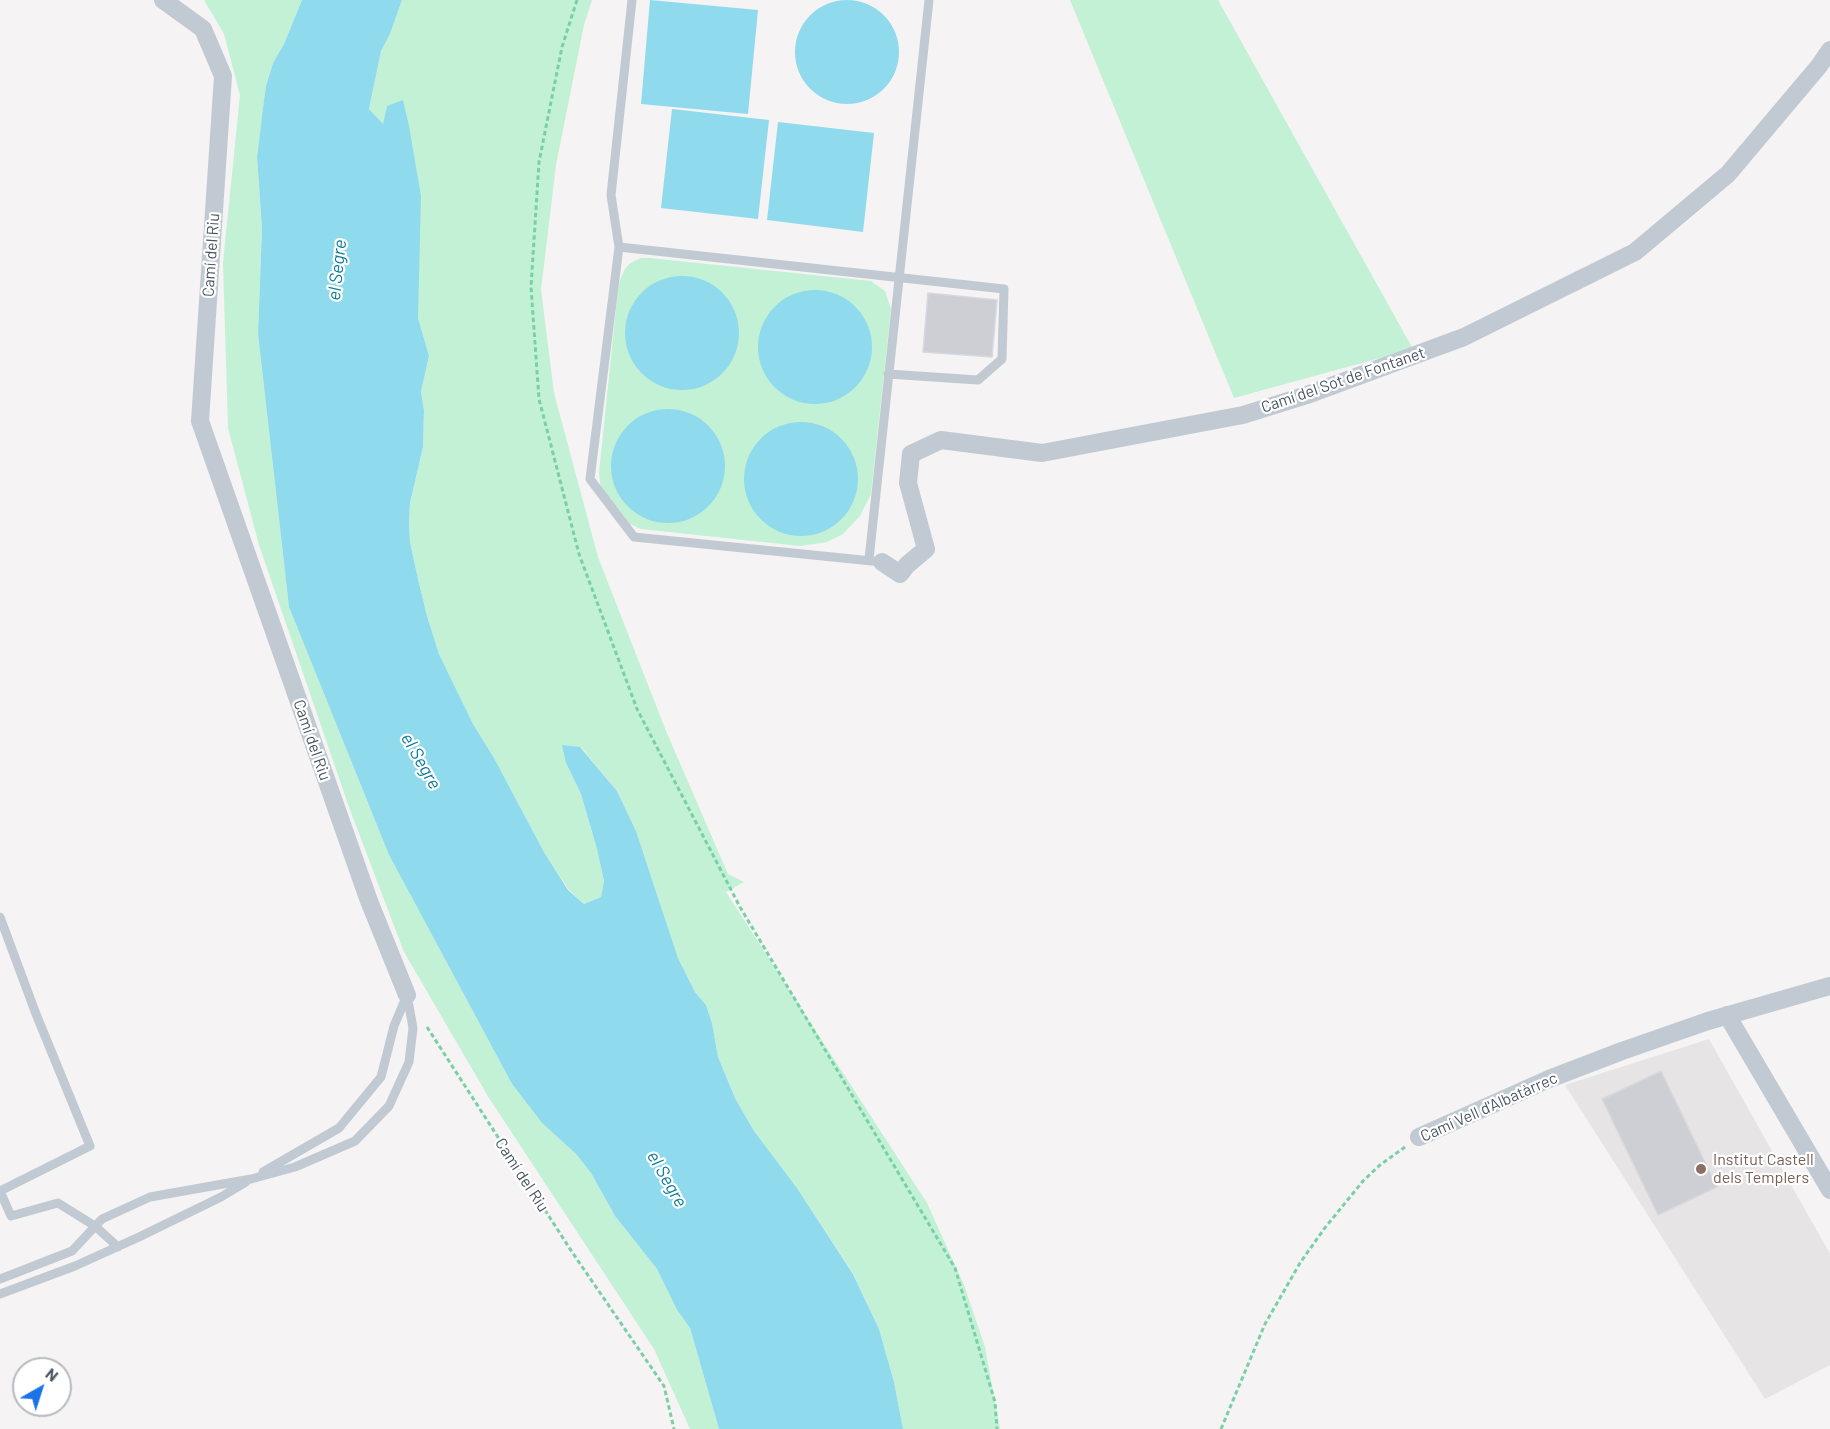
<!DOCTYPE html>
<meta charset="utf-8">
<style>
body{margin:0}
#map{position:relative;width:1830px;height:1429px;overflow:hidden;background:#f5f3f3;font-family:Barlow,sans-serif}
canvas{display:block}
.north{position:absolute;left:12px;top:1357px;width:60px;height:60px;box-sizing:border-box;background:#fff;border:2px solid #b7bbc0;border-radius:50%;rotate:39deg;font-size:16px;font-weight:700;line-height:24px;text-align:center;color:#4a5661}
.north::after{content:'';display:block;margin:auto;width:21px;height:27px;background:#1a73e8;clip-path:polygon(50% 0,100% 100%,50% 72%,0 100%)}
</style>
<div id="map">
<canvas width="1830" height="1429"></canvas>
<div class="north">N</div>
</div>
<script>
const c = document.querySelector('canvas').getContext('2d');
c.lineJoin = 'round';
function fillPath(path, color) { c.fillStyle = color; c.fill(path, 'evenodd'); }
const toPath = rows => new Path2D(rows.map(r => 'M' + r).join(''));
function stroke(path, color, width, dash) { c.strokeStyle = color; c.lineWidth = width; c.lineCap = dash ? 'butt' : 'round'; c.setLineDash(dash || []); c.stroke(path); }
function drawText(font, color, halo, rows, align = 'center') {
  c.font = font + ' Barlow,sans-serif'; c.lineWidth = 4.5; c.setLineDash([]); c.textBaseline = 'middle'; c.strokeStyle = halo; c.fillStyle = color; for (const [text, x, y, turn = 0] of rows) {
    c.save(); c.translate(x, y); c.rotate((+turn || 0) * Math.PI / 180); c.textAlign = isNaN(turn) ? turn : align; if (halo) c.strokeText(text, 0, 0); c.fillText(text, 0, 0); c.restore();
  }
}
const education = toPath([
 [1709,1039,1830,1254,1830,1365,1765,1399,1565,1085]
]);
const green = toPath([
 [204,0,302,0,284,44,273,63,266,86,257,157,262,228,258,334,289,607,389,855,512,1084,542,1123,576,1154,591,1173,615,1216,657,1269,677,1310,690,1328,719,1429,690,1429,654,1349,489,1098,404,952,350,810,259,545,228,428,223,263,240,95,224,34],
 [402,0,592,0,584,25,556,165,541,290,554,393,598,557,666,731,728,874,744,882,726,892,927,1203,964,1285,985,1347,1000,1429,903,1429,894,1382,879,1329,853,1273,797,1188,754,1131,735,1098,718,1057,712,1023,706,1005,695,992,678,958,636,831,617,791,581,747,566,763,581,794,597,849,604,881,601,897,584,904,569,890,544,852,494,758,473,724,439,654,427,616,418,579,410,542,409,523,410,503,423,447,424,410,421,392,429,356,418,318,412,146,403,101,387,107,383,125,369,109,381,51,390,34],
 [1070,0,1218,0,1413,349,1234,398],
 [640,258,650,258,871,281,885,291,891,309,871,494,860,516,843,534,827,542,800,546,641,529,627,523,601,489,599,473,618,290,620,280,625,269,629,264]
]);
const water = toPath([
 '795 52a52 52 0 1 1 104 0a52 52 0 1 1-104 0Z',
 [302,0,402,0,390,34,381,51,369,109,383,124,387,106,403,100,409,126,421,196,418,318,429,356,421,392,424,410,423,447,410,503,409,523,410,542,418,579,427,616,439,654,473,724,494,758,544,852,568,890,584,904,601,897,604,881,597,849,581,794,566,763,562,745,580,747,617,791,636,831,678,958,695,992,706,1005,712,1023,718,1057,735,1098,754,1131,797,1188,853,1274,879,1329,894,1382,903,1429,719,1429,690,1328,677,1310,657,1269,615,1216,591,1173,576,1154,542,1123,512,1084,389,855,289,607,258,334,262,228,257,157,263,108,266,86,273,63,284,44],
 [650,0,758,10,748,114,641,104],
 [672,109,769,120,758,219,661,208],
 [778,122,874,133,863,232,767,220],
 '625 333a57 57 0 1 1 114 0a57 57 0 1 1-114 0Z',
 '758 347a57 57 0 1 1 114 0a57 57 0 1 1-114 0Z',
 '611 466a57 57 0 1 1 114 0a57 57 0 1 1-114 0Z',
 '744 479a57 57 0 1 1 114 0a57 57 0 1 1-114 0Z'
]);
const building = toPath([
 [928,293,997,300,992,357,923,352,928,293],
 [1661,1071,1717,1187,1658,1215,1602,1099,1661,1071]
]);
const path = toPath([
 [577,0,562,47,539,162,531,287,539,399,579,554,637,709,740,907,955,1268,995,1402,997,1429],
 [427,1027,572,1252,664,1386,674,1429],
 [1221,1429,1265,1324,1300,1263,1324,1229,1363,1181,1380,1165,1405,1147]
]);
const service = toPath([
 [632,0,611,195,619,247,590,479,634,537,882,562],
 [619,247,1004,289,1002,359,978,380,888,374],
 [869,559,929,0],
 [0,917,36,1014,90,1146,0,1191,11,1216,58,1203,95,1226,118,1247],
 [263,1172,339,1128,381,1077,394,1026,407,995],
 [0,1279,72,1251,102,1219,150,1197,251,1179,295,1167,355,1141,389,1106,409,1062,413,1028,407,995],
 [0,1294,75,1266,139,1237,221,1197,246,1182]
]);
const minor = toPath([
 [163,0,203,29,223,76,200,421,369,901,407,995],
 [882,562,900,574,907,565,926,549,908,483,911,454,941,440,1042,453,1243,415,1307,395,1464,337,1635,252,1728,174,1819,66,1830,50],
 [1727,1015,1830,1190],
 [1419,1137,1549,1079,1622,1051,1708,1021,1830,986]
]);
const markers = [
 [1701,1169,6,"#8d6e63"]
];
const streetNames = [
 ["Camí del Riu",211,255,-86],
 ["Camí del Sot de Fontanet",1343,380,-19],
 ["Camí del Riu",312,740,71],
 ["Camí Vell d'Albatàrrec",1489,1107,-24],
 ["Camí del Riu",522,1175,57]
];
const educationNames = [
 ["Institut Castell",1713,1160],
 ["dels Templers",1713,1178]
];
const waterNames = [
 ["el Segre",337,270,-84],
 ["el Segre",421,761,60],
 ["el Segre",667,1179,60]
];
fillPath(education, '#e6e4e5');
fillPath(green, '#c3f1d5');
fillPath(water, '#90daee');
fillPath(building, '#cdcfd5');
stroke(building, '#d7d9de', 1.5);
stroke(path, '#7ad0a6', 3, [4.5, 3]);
stroke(service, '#c1cad2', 9);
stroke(minor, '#c1cad2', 18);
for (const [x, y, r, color] of markers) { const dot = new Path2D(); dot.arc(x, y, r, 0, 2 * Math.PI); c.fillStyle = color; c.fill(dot); stroke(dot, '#fff', 2); }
drawText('16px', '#4a5661', '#fff', streetNames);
drawText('16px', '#785e54', '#fff', educationNames, 'left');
drawText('italic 18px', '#0c7c9b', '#fff', waterNames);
</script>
